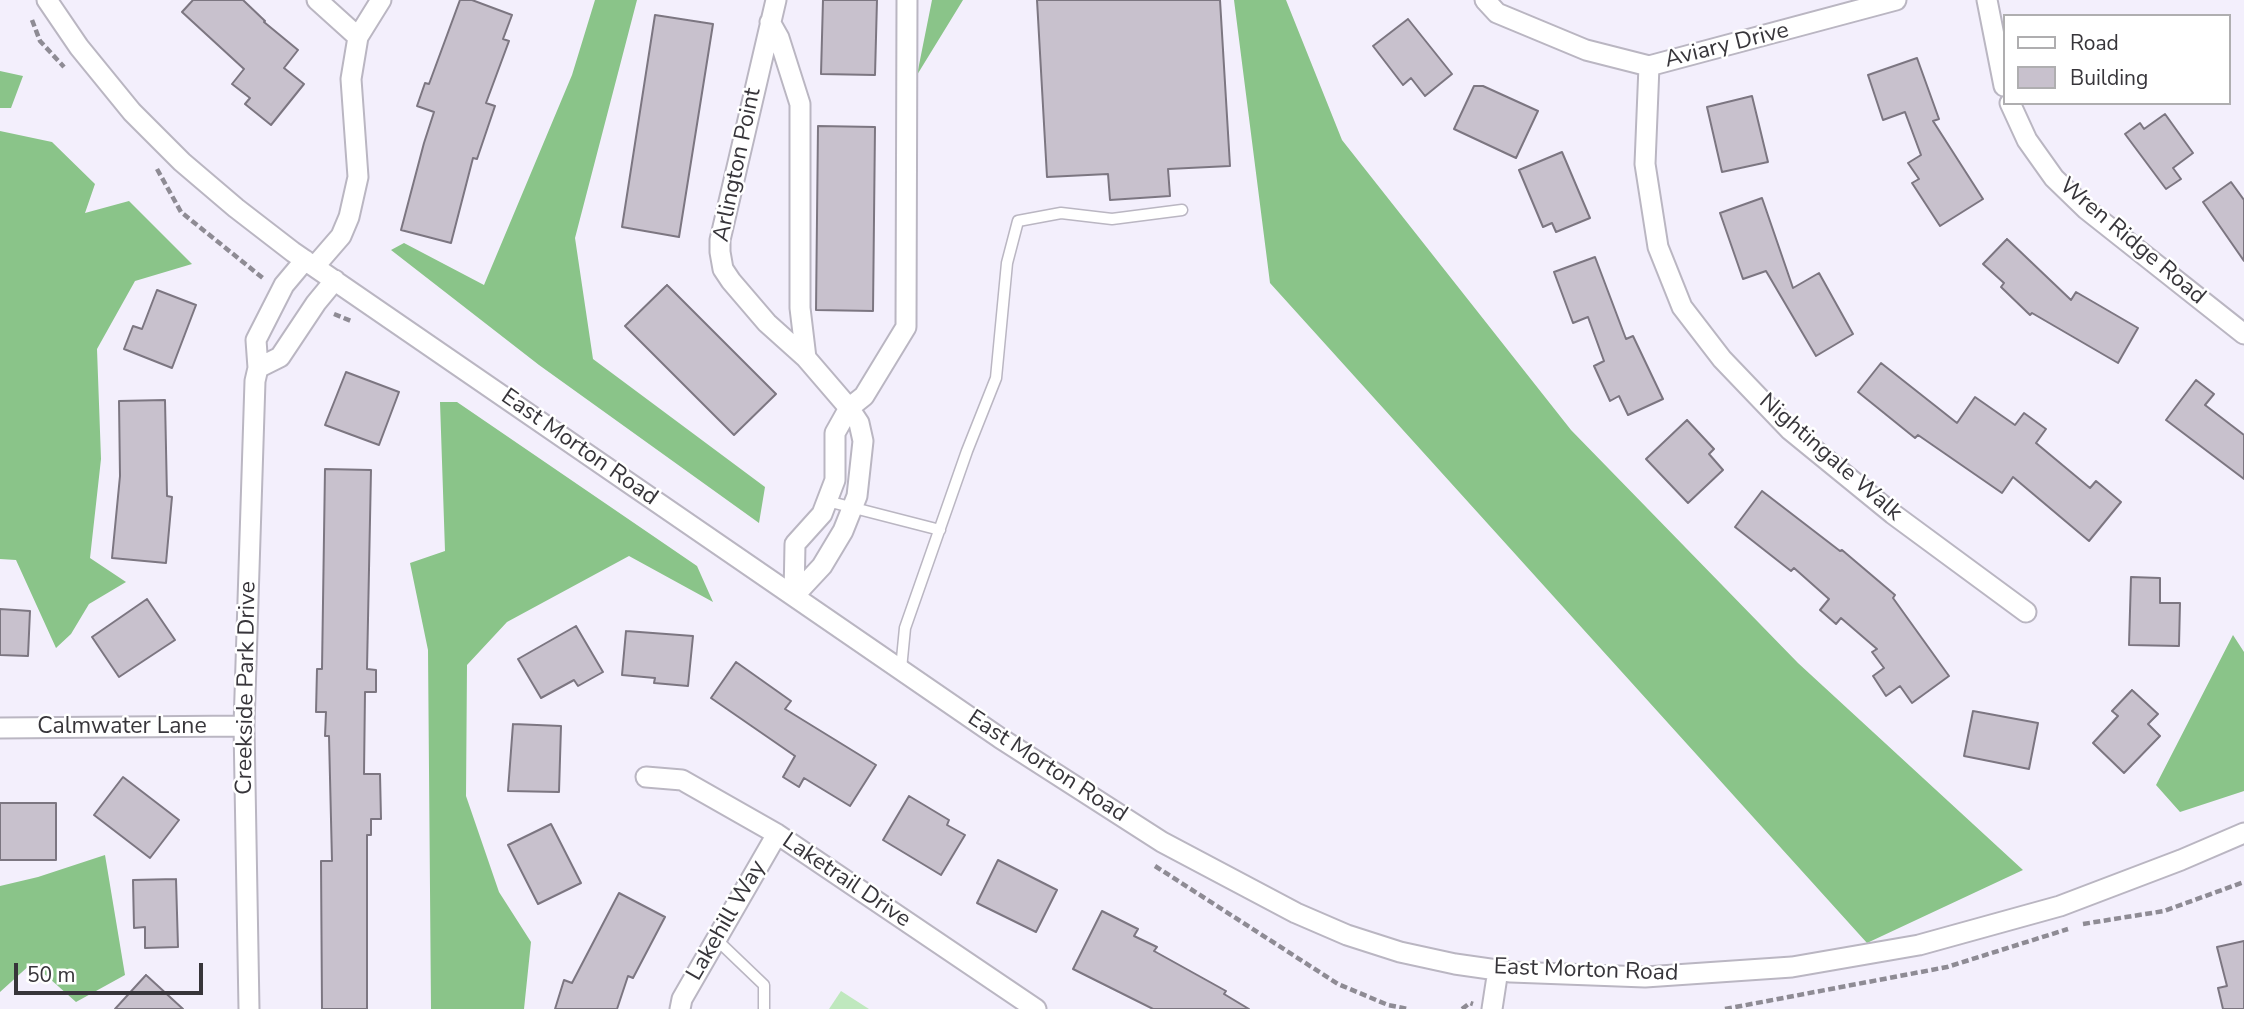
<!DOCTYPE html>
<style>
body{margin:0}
#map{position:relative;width:2244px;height:1009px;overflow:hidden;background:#f3effc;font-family:"Nunito Sans",sans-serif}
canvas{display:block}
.legend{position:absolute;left:2003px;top:14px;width:228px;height:91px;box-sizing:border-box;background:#fff;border:2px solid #afaeb0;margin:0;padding:9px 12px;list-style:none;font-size:21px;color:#37353a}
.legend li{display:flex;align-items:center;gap:14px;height:35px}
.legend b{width:35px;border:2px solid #afaeb0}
.scale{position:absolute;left:14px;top:963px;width:189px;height:32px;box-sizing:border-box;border:4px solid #37353a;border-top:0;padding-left:9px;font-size:21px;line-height:24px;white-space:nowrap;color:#37353a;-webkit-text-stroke:5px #fff;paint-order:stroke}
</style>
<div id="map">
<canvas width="2244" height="1009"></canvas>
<ul class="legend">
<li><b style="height:9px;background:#fff"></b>Road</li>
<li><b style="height:19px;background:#c8c1cd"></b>Building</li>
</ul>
<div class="scale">50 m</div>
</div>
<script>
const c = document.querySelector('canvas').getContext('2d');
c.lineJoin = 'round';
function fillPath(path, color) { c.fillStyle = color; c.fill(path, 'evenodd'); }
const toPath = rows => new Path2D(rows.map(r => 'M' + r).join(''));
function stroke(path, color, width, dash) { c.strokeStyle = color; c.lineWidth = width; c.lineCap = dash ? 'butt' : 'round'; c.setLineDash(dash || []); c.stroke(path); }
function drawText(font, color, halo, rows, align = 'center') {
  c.font = font + ' "Nunito Sans",sans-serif'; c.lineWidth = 5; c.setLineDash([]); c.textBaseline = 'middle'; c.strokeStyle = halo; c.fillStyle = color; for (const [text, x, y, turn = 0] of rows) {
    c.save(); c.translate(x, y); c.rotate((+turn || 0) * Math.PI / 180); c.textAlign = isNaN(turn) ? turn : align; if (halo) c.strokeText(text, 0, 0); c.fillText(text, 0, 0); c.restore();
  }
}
const green = toPath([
 [841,991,869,1009,829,1009]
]);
const forest = toPath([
 [595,0,637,0,575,238,593,359,765,487,759,523,539,365,391,250,404,243,484,285,572,75],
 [932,0,963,0,917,75],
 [1234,0,1286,0,1342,140,1571,430,1798,663,2023,870,1867,943,1270,283],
 [0,71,23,76,11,108,0,108],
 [0,131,52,142,95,184,85,213,129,201,192,264,135,281,97,349,101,459,90,558,126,582,89,604,71,634,56,648,16,560,0,559],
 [440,402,457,402,697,566,713,602,629,556,507,622,467,665,466,796,499,892,531,942,524,1009,431,1009,428,650,410,563,445,551],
 [2233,635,2244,652,2244,791,2180,812,2156,785],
 [105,855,125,975,76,1002,32,963,0,992,0,886,38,877]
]);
const building = toPath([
 [193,0,243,0,265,21,264,22,298,50,284,68,304,84,271,125,245,104,250,98,232,84,244,69,182,12,193,0],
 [460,0,472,0,512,15,503,39,509,41,486,103,495,106,477,159,473,158,451,243,401,230,424,143,434,112,417,106,425,83,429,84,460,0],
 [823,0,877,0,875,75,821,74,823,0],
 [1037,0,1220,0,1230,166,1168,169,1170,196,1110,200,1108,174,1047,177,1037,0],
 [655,15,713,24,679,237,622,227,655,15],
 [1408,19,1452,74,1425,96,1411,78,1403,85,1373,46,1408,19],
 [1917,58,1939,119,1933,121,1983,199,1940,226,1912,183,1919,179,1908,163,1921,155,1905,112,1883,120,1868,75,1917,58],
 [1474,86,1483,86,1538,111,1516,158,1454,129,1474,86],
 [1752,96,1768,162,1722,172,1707,107,1752,96],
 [2165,114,2193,153,2173,168,2181,179,2166,189,2125,134,2140,123,2144,129,2165,114],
 [818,126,875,127,873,311,816,310,818,126],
 [1562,152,1590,218,1556,232,1552,223,1543,227,1519,170,1562,152],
 [2231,182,2244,200,2244,261,2203,202,2231,182],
 [1762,198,1793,288,1819,273,1853,334,1816,356,1766,271,1743,279,1720,213,1762,198],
 [2007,239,2071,300,2076,292,2138,328,2118,363,2032,313,2030,315,2001,287,2004,283,1983,264,2007,239],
 [1595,257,1626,339,1633,336,1663,399,1628,415,1619,396,1610,401,1594,366,1604,361,1588,317,1573,323,1554,272,1595,257],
 [667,285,776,394,734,435,625,326,667,285],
 [157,290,196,305,172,368,124,349,133,326,142,329,157,290],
 [1881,363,1957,423,1975,397,2015,425,2024,413,2046,429,2036,443,2090,488,2096,481,2121,502,2089,541,2013,477,2002,493,1918,435,1915,438,1858,392,1881,363],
 [346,372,399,392,379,445,325,425,346,372],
 [2196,380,2214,394,2205,405,2244,435,2244,479,2166,420,2196,380],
 [165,400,167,496,172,497,166,563,112,558,120,476,119,401,165,400],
 [1687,420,1714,449,1709,454,1723,470,1688,503,1646,459,1687,420],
 [325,469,371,470,367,669,376,670,376,692,365,692,364,774,380,774,381,819,371,819,371,835,367,835,367,1009,322,1009,321,861,332,861,329,736,325,736,326,712,316,712,317,669,322,669,325,469],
 [1762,491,1840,551,1842,550,1895,595,1893,598,1949,676,1912,703,1900,686,1886,696,1873,676,1884,668,1872,652,1877,649,1841,618,1836,624,1820,610,1829,599,1794,568,1791,571,1735,527,1762,491],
 [2131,577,2160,578,2160,603,2180,603,2179,646,2129,645,2131,577],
 [147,599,175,640,119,677,92,637,147,599],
 [0,609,30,611,28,656,0,655,0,609],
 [576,626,603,672,578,686,574,680,541,698,518,659,576,626],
 [626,631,693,636,688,686,654,683,655,678,622,675,626,631],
 [736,662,791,701,785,709,876,765,850,806,804,778,799,787,783,777,795,756,711,698,736,662],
 [2132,690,2158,714,2148,724,2160,736,2124,773,2093,743,2118,716,2112,711,2132,690],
 [1973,711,2038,723,2029,769,1964,756,1973,711],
 [513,724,561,726,559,792,508,791,513,724],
 [123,777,179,820,150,858,94,815,123,777],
 [909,796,949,820,947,825,965,835,941,875,883,840,909,796],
 [0,803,56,803,56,860,0,860,0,803],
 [551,824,581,883,538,904,508,845,551,824],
 [998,860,1057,890,1036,932,977,903,998,860],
 [176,879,178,947,145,948,145,927,134,928,133,880,176,879],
 [619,893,665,917,633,978,628,976,617,1009,555,1009,564,980,572,983,619,893],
 [1102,911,1138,929,1134,936,1157,947,1154,951,1226,991,1224,994,1249,1009,1153,1009,1073,969,1102,911],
 [2244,941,2244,1009,2223,1009,2218,988,2227,986,2217,947,2244,941],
 [146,975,183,1009,115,1009,146,975]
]);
const path = toPath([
 [32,20,40,41,64,67],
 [157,169,181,212,264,279],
 [334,314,351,321],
 [1155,866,1338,984,1388,1005,1408,1009],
 [2083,924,2164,911,2244,882],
 [1462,1009,1470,1003,1473,1004],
 [1725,1009,1947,967,2068,929]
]);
const service = toPath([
 [827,501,940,530],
 [901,669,905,628,967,451,996,378,1007,263,1018,221,1061,213,1112,219,1182,210],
 [717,940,764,985,764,1009]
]);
const minor = toPath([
 [47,0,79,47,132,112,182,162,236,208,293,252,1000,738,1162,842,1296,913,1347,935,1400,952,1455,964,1511,972,1645,977,1792,967,1919,945,2060,906,2181,860,2244,833],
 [317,0,358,37],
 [776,0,720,240,720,252,723,269,731,281,767,323,806,358,849,408,859,423,863,441,857,496,843,531,822,566,794,596],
 [1485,0,1497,13,1586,50,1649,66,1896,0],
 [1987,0,2004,86],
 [770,22,779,38,800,104,800,308,806,358],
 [1649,66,1645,164,1658,247,1682,307,1722,359,1790,430,1893,514,2026,612],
 [2010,103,2027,140,2054,178,2086,209,2244,334],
 [315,266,341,236,349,217,358,177,351,79,358,37,381,0],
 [258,368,280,357,316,303,335,280],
 [794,596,795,544,822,514,835,480,835,433,849,408,864,396,906,327,907,0],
 [0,728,244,726],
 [646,777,682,780,777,834,1036,1009],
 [249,1009,244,726,255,381,258,368,256,340,284,285,305,260],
 [680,1009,682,999,777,834],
 [1492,1009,1498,970]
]);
const streetNames = [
 ["Aviary Drive",1727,46,-14],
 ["Arlington Point",738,165,-78],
 ["Wren Ridge Road",2132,242,40],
 ["East Morton Road",579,448,35],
 ["Nightingale Walk",1830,458,41],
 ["Creekside Park Drive",247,688,-89],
 ["Calmwater Lane",122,727],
 ["East Morton Road",1047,767,33],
 ["Laketrail Drive",846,881,34],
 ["Lakehill Way",727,921,-60],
 ["East Morton Road",1586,971,2]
];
fillPath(green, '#bfe8be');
fillPath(forest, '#8ac489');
fillPath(building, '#c8c1cd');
stroke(building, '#7c7681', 2);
stroke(service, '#bab6c2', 13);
stroke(minor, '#bab6c2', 23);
stroke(path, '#8e8b94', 4.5, [7, 3.5]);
stroke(service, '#fff', 10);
stroke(minor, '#fff', 19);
drawText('23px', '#37353a', '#fff', streetNames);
</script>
